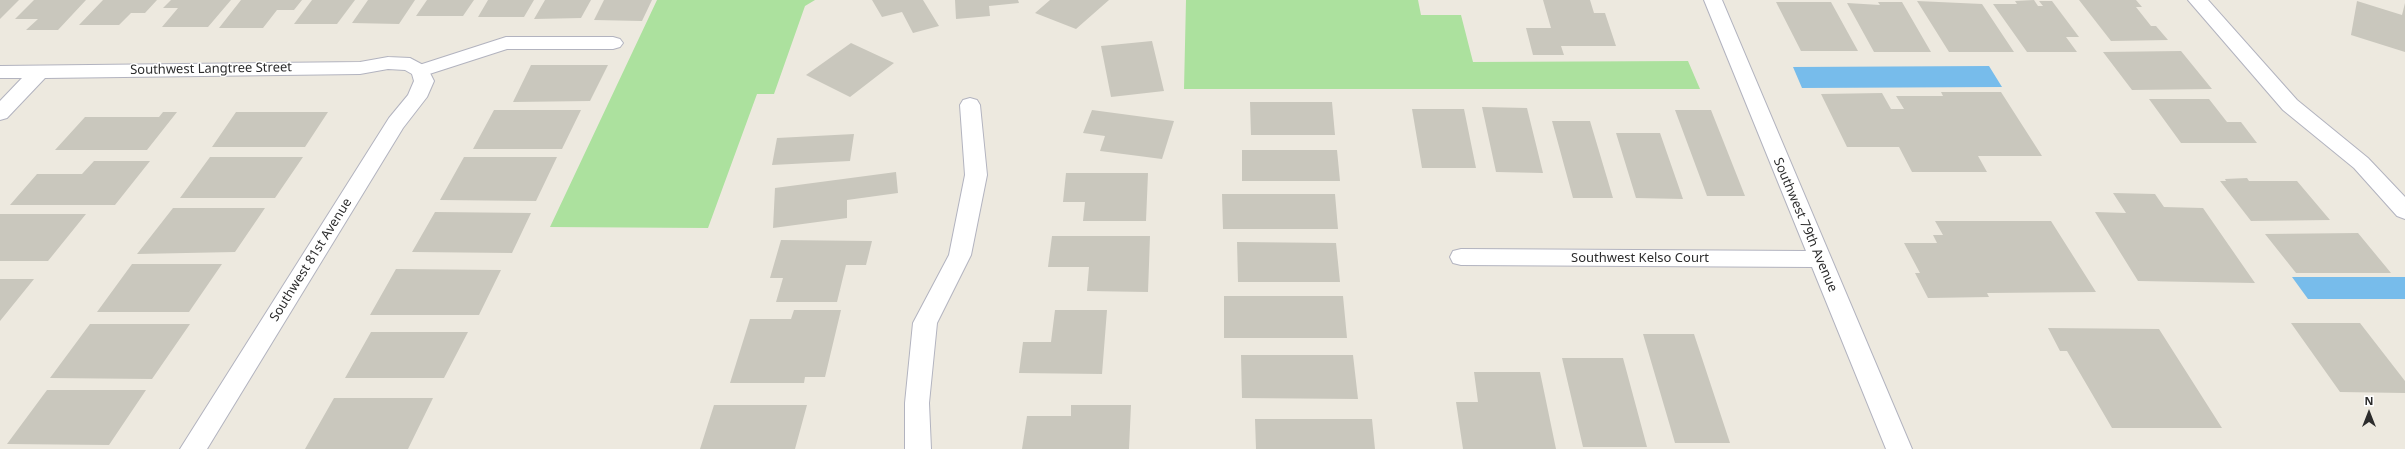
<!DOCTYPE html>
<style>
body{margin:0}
#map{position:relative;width:2405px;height:449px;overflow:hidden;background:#ede9df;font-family:"Noto Sans",sans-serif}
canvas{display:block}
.north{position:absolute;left:2349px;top:393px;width:40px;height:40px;-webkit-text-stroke:3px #fff;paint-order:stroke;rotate:0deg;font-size:11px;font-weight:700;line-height:16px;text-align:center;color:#2c2c2c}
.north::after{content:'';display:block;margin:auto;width:14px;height:18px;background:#2c2c2c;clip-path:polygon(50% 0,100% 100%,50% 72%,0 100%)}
</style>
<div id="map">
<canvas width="2405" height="449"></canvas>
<div class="north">N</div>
</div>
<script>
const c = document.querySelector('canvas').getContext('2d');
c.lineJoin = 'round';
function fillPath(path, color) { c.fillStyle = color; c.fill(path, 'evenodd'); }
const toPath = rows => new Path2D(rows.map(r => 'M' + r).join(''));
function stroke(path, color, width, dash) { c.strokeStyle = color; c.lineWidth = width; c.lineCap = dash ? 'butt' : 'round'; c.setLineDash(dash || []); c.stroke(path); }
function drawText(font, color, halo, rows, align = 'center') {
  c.font = font + ' "Noto Sans",sans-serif'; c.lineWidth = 3; c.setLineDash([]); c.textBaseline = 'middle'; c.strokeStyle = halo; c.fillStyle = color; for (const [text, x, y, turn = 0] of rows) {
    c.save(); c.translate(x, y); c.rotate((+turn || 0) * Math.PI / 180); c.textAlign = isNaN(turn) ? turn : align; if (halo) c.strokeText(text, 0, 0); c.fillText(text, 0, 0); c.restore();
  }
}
const green = toPath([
 [657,0,815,0,805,6,774,94,757,94,708,228,550,227],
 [1186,0,1418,0,1421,15,1461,15,1473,62,1688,61,1700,89,1184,89]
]);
const water = toPath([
 [1989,66,2002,87,1802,88,1793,67],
 [2292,277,2405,277,2405,299,2308,299]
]);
const building = toPath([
 [0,0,19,0,0,19],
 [34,0,86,0,58,30,26,30,38,19,15,19],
 [103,0,157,0,145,13,131,13,119,25,79,25],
 [171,0,231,0,208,27,162,27,178,8,163,8],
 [241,0,302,0,294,10,277,10,263,28,219,28],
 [312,0,355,0,337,24,294,24],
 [368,0,415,0,399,24,352,23],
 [427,0,474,0,463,16,416,16],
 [488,0,534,0,524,17,478,17],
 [545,0,591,0,581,18,534,19],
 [604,0,652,0,642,21,594,20],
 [872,0,923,0,939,26,913,33,902,12,882,17],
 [955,0,1018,0,1019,3,989,6,990,16,956,19],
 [1050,0,1109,0,1076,29,1035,13],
 [1543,0,1590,0,1594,13,1605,13,1616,46,1561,46,1564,55,1533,55,1526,28,1551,28],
 [2034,0,2038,6,2043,6,2039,1,2052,1,2079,37,2066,37,2077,52,2027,52,1993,4,2017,4,2015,1],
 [2079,0,2136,0,2142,7,2136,7,2151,26,2156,26,2168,40,2111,41],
 [1917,1,1982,4,2014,52,1949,52],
 [2357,1,2402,15,2405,3,2405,52,2351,35],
 [1776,2,1831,2,1858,51,1801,51],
 [1878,2,1902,2,1931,52,1874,52,1847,3,1880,5],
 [1152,41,1164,91,1111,97,1101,46],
 [851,43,894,63,850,97,806,75],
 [2181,51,2212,89,2132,90,2103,52],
 [531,65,608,65,590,101,513,102],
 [1941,92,2001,92,2042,156,1978,156,1987,172,1912,172,1899,147,1847,147,1821,94,1882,93,1891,109,1904,109,1896,96,1943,96],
 [2149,99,2209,99,2227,122,2241,122,2257,143,2181,143],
 [1250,102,1332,102,1335,135,1251,135],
 [1482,107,1527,108,1543,173,1496,172],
 [1412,109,1464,109,1476,168,1422,168],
 [494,110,581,110,562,149,473,149],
 [1092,110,1174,121,1162,159,1100,151,1105,136,1083,133],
 [1675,110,1711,110,1745,196,1707,196],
 [163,112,177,112,147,150,55,150,85,117,159,117],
 [236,112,328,112,305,147,212,147],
 [1552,121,1590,121,1613,198,1573,198],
 [1616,133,1660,133,1683,199,1636,198],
 [854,134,850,161,772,165,777,138],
 [1242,150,1337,150,1340,181,1242,181],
 [210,157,303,157,275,198,180,198],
 [464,157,557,157,536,201,440,200],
 [94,161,150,161,115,205,10,205,37,174,82,174],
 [896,172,898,193,847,200,847,218,773,228,775,188],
 [1066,173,1148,173,1146,221,1083,221,1085,202,1063,202],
 [2247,178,2249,181,2297,181,2330,220,2251,221,2220,181,2226,181,2225,179],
 [2113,193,2155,194,2164,207,2203,208,2255,283,2138,281,2095,212,2126,213],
 [1222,194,1335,194,1338,229,1223,229],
 [173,208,265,208,235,252,137,254],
 [435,212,531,213,512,253,412,252],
 [0,214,86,214,48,261,0,261],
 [1935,221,2051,221,2096,292,1987,293,1989,297,1928,298,1915,273,1920,273,1904,243,1937,243,1933,235,1943,235],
 [2358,233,2391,273,2296,273,2265,234],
 [1052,236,1150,236,1148,292,1087,291,1089,267,1048,267],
 [781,240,872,241,866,265,846,265,837,302,776,302,783,278,770,278],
 [1237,242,1336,243,1340,282,1238,282],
 [132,264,222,264,189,312,97,312],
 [396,269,501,270,479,315,370,315],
 [0,279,34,279,0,321],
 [1224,296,1343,296,1347,338,1224,338],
 [794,310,841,310,825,377,805,377,804,383,730,383,750,319,791,319],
 [1055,310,1107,310,1102,374,1019,373,1023,342,1051,342],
 [2291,323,2360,323,2405,381,2405,393,2340,392],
 [90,324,190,324,152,379,50,378],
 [2048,328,2159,329,2222,428,2112,428,2067,351,2060,351],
 [371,332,468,332,444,378,345,378],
 [1643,334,1694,334,1730,443,1675,443],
 [1241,355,1353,355,1358,399,1242,398],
 [1562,358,1623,358,1647,447,1583,447],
 [1474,372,1540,372,1556,449,1463,449,1456,402,1478,402],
 [47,390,146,390,109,445,7,444],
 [334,398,433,398,408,449,305,449],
 [714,405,807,405,795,449,700,449],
 [1071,405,1131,405,1129,449,1022,449,1027,416,1071,416],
 [1255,419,1372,419,1375,449,1256,449]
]);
const service = toPath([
 [506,37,613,37,620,39,623,43,620,47,613,49,507,49,420,77,413,75,410,71,413,67,506,37]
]);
const minor = toPath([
 [1704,0,1722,0,1912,449,1886,449,1812,267,1461,265,1453,263,1450,257,1453,251,1461,249,1806,251,1704,0],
 [2188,0,2208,0,2297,100,2368,158,2405,197,2405,219,2397,216,2354,168,2283,110,2188,0],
 [388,57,410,58,427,67,434,81,427,97,403,128,207,449,180,449,389,118,408,95,414,81,412,74,405,70,388,69,360,74,45,78,7,118,0,120,0,101,22,78,0,78,0,66,360,62,388,57],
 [970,98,977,100,980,105,987,175,971,255,937,323,929,403,931,449,905,449,905,403,913,323,949,255,965,175,960,105,963,100,970,98]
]);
const streetNames = [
 ["Southwest Langtree Street",211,69,-1],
 ["Southwest 79th Avenue",1805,225,67],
 ["Southwest Kelso Court",1640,258],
 ["Southwest 81st Avenue",311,260,-58]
];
fillPath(green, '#ace19e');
fillPath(water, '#77bceb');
fillPath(building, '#c9c7bd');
stroke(service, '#b2b3bf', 2);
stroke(minor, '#b2b3bf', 2);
fillPath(service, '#fff');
fillPath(minor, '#fff');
drawText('13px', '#2c2c2c', '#fff', streetNames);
</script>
